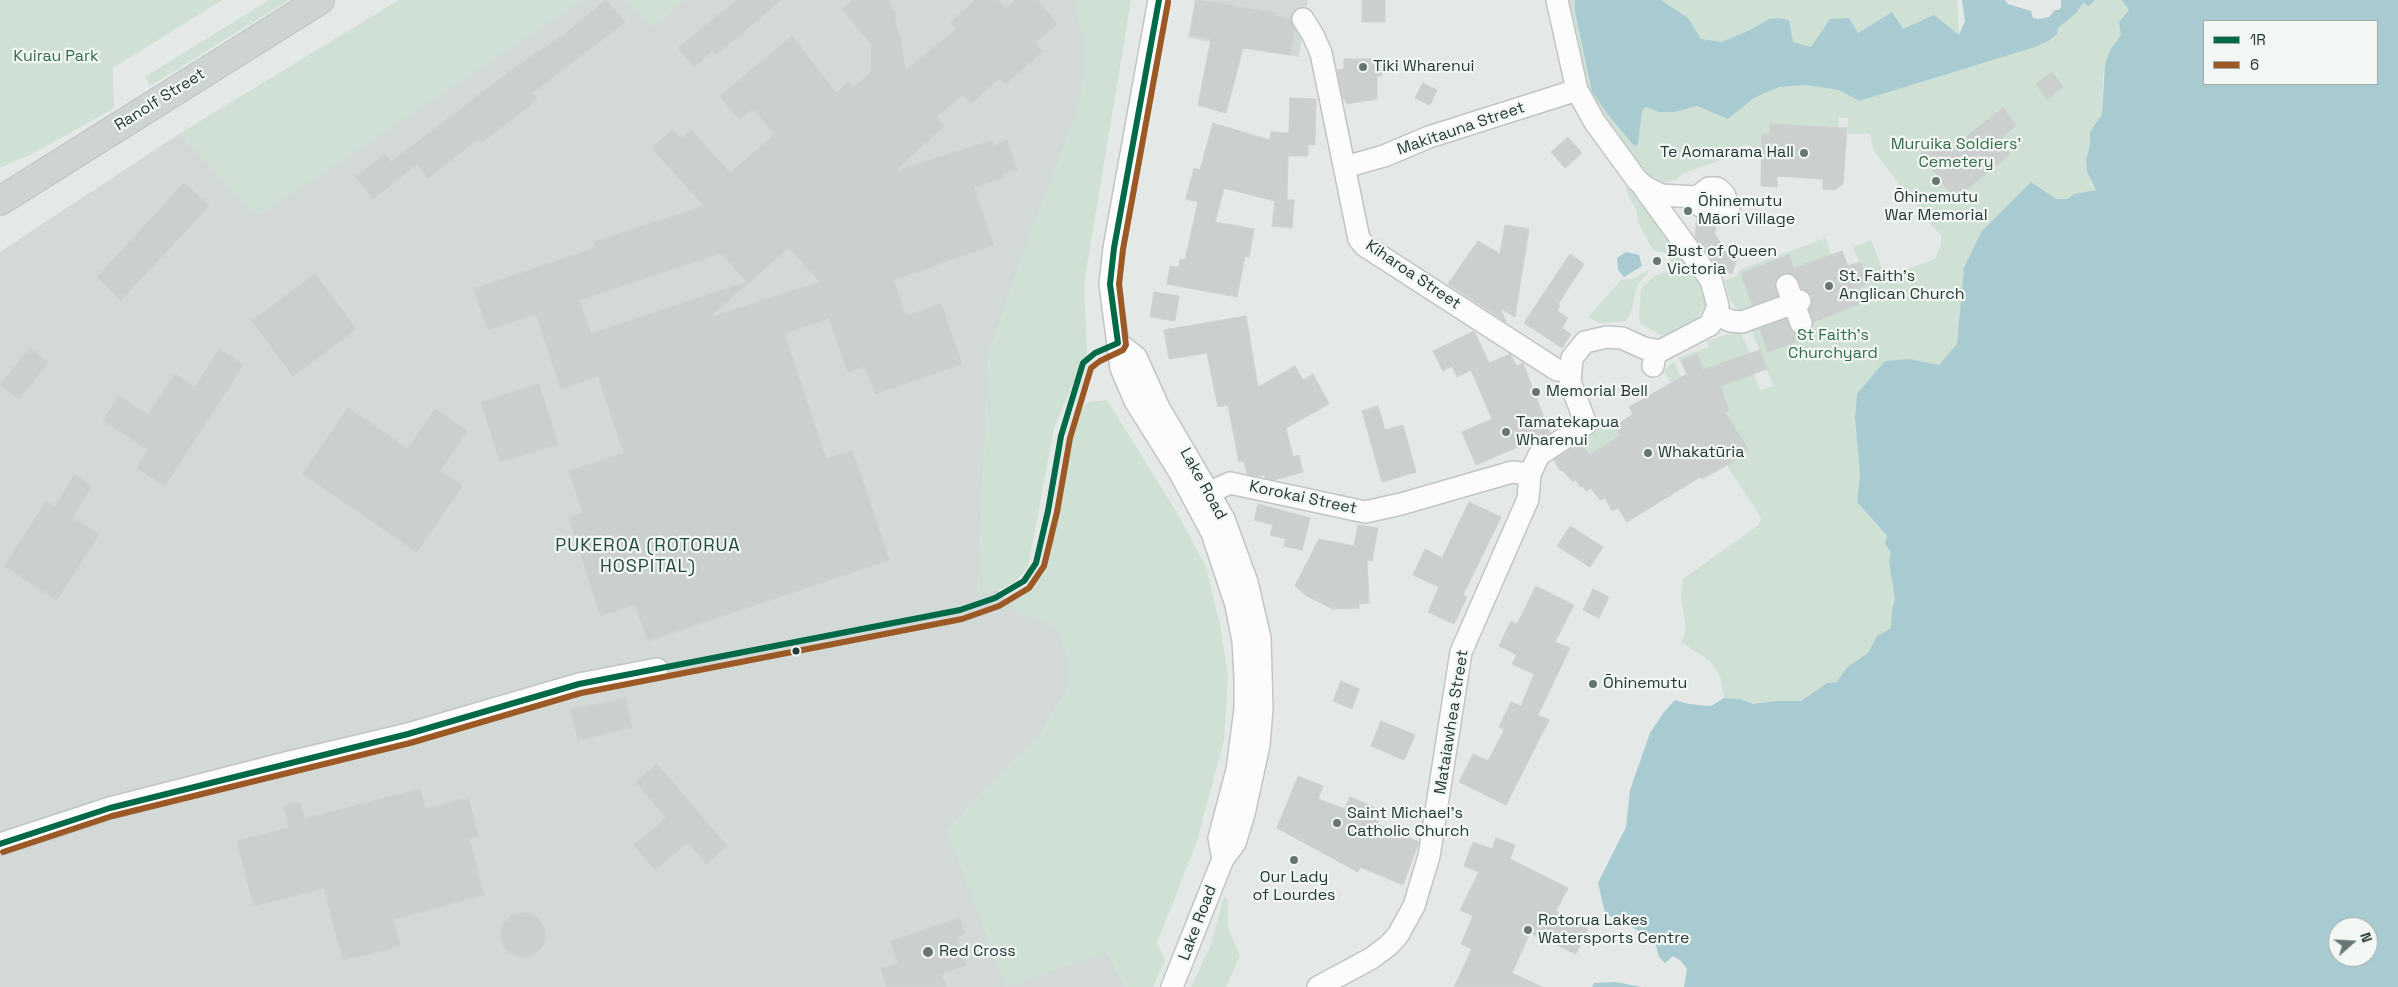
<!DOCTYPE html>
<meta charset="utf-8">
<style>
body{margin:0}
#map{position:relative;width:2398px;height:987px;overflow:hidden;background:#e4e8e6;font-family:"Space Grotesk",sans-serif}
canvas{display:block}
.legend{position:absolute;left:2203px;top:20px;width:175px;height:65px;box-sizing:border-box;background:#f2f7f4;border:1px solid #a0aba7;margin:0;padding:6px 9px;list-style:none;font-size:15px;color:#243934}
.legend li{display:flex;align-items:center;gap:10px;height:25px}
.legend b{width:25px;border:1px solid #a0aba7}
.north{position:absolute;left:2328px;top:917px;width:50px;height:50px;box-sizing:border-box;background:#f2f7f4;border:1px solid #a0aba7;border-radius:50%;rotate:71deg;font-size:14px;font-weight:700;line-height:20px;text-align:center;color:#243934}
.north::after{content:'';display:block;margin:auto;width:18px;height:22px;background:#677672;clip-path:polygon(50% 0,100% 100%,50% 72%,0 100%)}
</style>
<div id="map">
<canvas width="2398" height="987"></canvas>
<ul class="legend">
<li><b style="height:6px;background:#006948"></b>1R</li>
<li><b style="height:6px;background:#9c5926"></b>6</li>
</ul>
<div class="north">N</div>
</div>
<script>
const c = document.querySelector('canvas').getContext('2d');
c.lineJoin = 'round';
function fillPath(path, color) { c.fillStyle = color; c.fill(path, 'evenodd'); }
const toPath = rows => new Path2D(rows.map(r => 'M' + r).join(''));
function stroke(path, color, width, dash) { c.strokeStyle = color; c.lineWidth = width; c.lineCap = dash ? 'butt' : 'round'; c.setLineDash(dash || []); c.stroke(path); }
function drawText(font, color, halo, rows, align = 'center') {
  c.font = font + ' "Space Grotesk",sans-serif'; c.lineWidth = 4.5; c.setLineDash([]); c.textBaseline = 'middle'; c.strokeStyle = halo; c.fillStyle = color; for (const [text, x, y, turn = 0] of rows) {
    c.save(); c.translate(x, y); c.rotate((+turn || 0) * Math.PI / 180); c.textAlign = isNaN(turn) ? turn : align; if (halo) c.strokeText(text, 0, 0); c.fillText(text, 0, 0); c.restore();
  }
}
const built = toPath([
 [581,0,626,0,652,26,684,0,1075,0,1086,51,1080,102,989,352,978,594,998,590,1017,612,1047,622,1061,633,1068,661,1067,690,1040,734,947,830,1107,952,1125,987,0,987,0,252,179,134,258,215],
 [1195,0,1308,0,1299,57,1188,38]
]);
const green = toPath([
 [0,0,222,0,113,68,114,108,36,152,0,168],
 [269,0,289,0,150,86,145,77],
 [399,0,581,0,258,215,179,134],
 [626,0,684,0,652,26],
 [1075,0,1131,0,1084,284,1087,361,1073,383,1054,428,1028,567,1015,582,998,590,978,595,989,352,1022,255,1080,102,1085,49],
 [1564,0,1575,0,1575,12,1592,92,1619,127,1638,144,1642,111,1646,107,1659,112,1675,112,1697,106,1728,119,1754,98,1779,87,1806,85,1839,90,1859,101,2050,40,2057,34,2058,28,2083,3,2095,0,2122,0,2128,6,2129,10,2121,19,2121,35,2110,50,2103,78,2102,114,2090,132,2090,146,2086,159,2087,172,2096,190,2074,194,2067,199,2056,199,2031,182,1981,232,1964,268,1958,344,1939,365,1910,359,1855,419,1860,475,1857,502,1887,537,1892,552,1889,562,1895,599,1892,609,1891,628,1877,636,1868,653,1847,667,1837,682,1827,683,1801,701,1778,701,1753,704,1740,699,1724,698,1720,676,1710,661,1681,642,1686,630,1681,595,1683,579,1759,525,1761,517,1664,371,1674,361,1681,378,1692,385,1678,358,1709,347,1707,341,1740,330,1750,354,1747,355,1760,390,1773,386,1750,326,1744,313,1736,308,1729,299,1725,281,1738,275,1738,272,1744,268,1826,238,1831,255,1802,265,1799,283,1795,285,1805,311,1810,310,1822,319,1866,302,1860,287,1868,283,1853,247,1871,240,1885,277,1935,259,1941,244,1941,235,1929,223,1874,151,1870,134,1848,134,1848,118,1839,117,1838,127,1770,124,1770,135,1762,135,1761,151,1744,144,1739,153,1685,173,1675,180,1660,183,1643,175,1587,97],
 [1742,360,1748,376,1721,387,1729,411,1709,418,1717,365,1723,363,1725,366],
 [1661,0,1957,0,1959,35,1902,29,1892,12,1858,33,1811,47,1793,42,1789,20,1769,19,1748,31,1721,42,1701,39,1688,18],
 [1630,186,1700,279,1705,293,1705,305,1696,321,1671,334,1661,335,1641,324,1639,318,1641,289,1655,276,1667,271,1670,259,1667,253,1653,250,1647,239,1639,224,1636,209,1628,195,1627,189],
 [1648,270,1648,273,1637,285,1631,312,1626,321,1599,323,1588,317,1621,280,1634,278],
 [1107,400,1177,513,1206,567,1220,625,1228,676,1224,740,1197,841,1157,943,1165,960,1153,987,1125,987,1107,952,1005,987,947,830,1040,734,1067,690,1068,661,1061,633,1047,622,1017,612,1005,599,1028,590,1043,571,1067,452,1079,411,1089,402],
 [1607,419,1618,424,1621,435,1589,455,1579,440,1575,439],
 [1224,897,1228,899,1228,928,1240,956,1226,987,1191,987,1211,945]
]);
const water = toPath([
 [1575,0,1661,0,1688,18,1701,39,1721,42,1748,31,1769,19,1778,18,1789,20,1793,42,1811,47,1830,19,1849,18,1858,33,1892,12,1903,29,1934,15,1959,35,1965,21,1962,0,2005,0,2008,4,2031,11,2033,18,2039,19,2049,17,2055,10,2059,10,2061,7,2061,0,2095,0,2089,6,2083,3,2076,13,2058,28,2057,34,2050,40,2035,47,1859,101,1839,90,1806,85,1779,87,1754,98,1728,119,1697,106,1675,112,1659,112,1646,107,1642,111,1638,144,1635,147,1606,112,1592,92,1575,12],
 [2122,0,2398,0,2398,987,1684,987,1687,969,1680,960,1673,956,1665,963,1659,957,1654,939,1605,913,1598,883,1626,827,1630,790,1650,733,1664,712,1675,700,1688,704,1711,706,1724,698,1740,699,1753,704,1777,701,1801,701,1827,683,1837,682,1847,667,1868,653,1877,636,1891,628,1892,609,1895,599,1889,562,1891,552,1885,544,1887,536,1857,502,1860,475,1855,419,1857,394,1885,361,1910,359,1939,365,1957,344,1964,268,1981,232,2031,182,2056,199,2067,199,2074,194,2096,190,2087,172,2086,159,2090,146,2090,132,2102,114,2105,65,2110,50,2121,35,2119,22,2129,10],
 [2377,21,2377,84,2204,84,2204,21],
 [2338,927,2368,927,2368,957,2338,957],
 [1626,252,1639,255,1642,266,1624,277,1618,270,1617,258],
 [1615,982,1637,986,1641,987,1592,987,1594,983]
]);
const building = toPath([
 [606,0,625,22,532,93,537,100,481,143,478,139,428,178,417,164,373,199,356,177,385,154,391,162,513,69,561,37,606,0],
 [737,0,781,0,716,55,713,50,694,67,678,48,737,0],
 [853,0,890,0,890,6,895,12,896,28,900,34,905,71,957,29,951,22,976,0,998,0,1006,9,1016,0,1038,0,1057,24,1035,43,1043,51,1005,84,1000,78,971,103,962,95,936,117,944,126,893,172,991,141,993,146,1007,140,1017,170,1002,173,1004,177,974,187,993,245,893,280,906,316,941,304,962,364,875,394,865,366,848,372,829,318,784,333,826,459,852,450,889,560,648,641,635,604,601,616,569,518,583,513,569,471,624,453,598,376,561,389,536,314,488,330,474,289,596,248,594,242,704,206,652,148,673,129,681,139,691,130,730,173,775,134,753,109,739,119,720,96,792,36,836,93,848,82,854,87,871,73,872,45,842,9,853,0],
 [789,247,820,282,708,318,748,283,789,247],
 [721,253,747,282,591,334,579,300,721,253],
 [1196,0,1275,13,1274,16,1291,19,1294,29,1290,55,1243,48,1226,113,1198,105,1211,39,1190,35,1196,0],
 [1362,0,1385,0,1385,22,1362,22,1362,0],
 [1344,59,1382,59,1381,76,1377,76,1377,99,1346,104,1345,99,1343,99,1337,70,1344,69,1344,59],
 [2052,72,2063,87,2047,99,2036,84,2052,72],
 [1423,83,1437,90,1430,105,1415,98,1423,83],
 [1290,98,1316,99,1315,145,1308,145,1308,156,1288,156,1287,200,1294,200,1292,228,1272,226,1275,201,1224,188,1215,222,1254,229,1249,257,1245,256,1237,297,1167,284,1170,266,1179,267,1180,259,1185,260,1198,202,1186,199,1194,168,1200,170,1213,123,1270,140,1271,132,1289,133,1290,98],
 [2003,108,2016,125,1999,141,2010,154,1955,199,1920,154,1941,137,1950,149,2003,108],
 [1770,124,1847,128,1843,184,1835,190,1823,189,1823,179,1777,176,1777,187,1761,186,1762,135,1770,135,1770,124],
 [1568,137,1582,153,1565,168,1551,152,1568,137],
 [184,183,209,206,121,300,97,277,184,183],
 [1697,219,1705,224,1716,225,1715,234,1726,252,1738,256,1732,274,1719,270,1695,237,1697,219],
 [1505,225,1529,229,1515,317,1500,308,1506,322,1448,284,1478,241,1500,254,1505,225],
 [1842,251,1848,266,1860,262,1868,279,1868,283,1860,287,1866,302,1813,322,1809,309,1812,304,1812,296,1802,289,1795,276,1789,273,1777,277,1775,283,1778,296,1752,305,1741,273,1789,255,1794,268,1842,251],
 [1570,254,1584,264,1558,304,1560,306,1557,311,1568,318,1562,328,1571,334,1562,348,1524,323,1570,254],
 [315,274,356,329,293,376,252,321,315,274],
 [1154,292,1179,296,1175,321,1150,317,1154,292],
 [1246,316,1258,387,1295,366,1303,380,1313,374,1329,404,1286,428,1293,457,1299,455,1303,472,1274,480,1265,478,1265,475,1259,476,1247,474,1244,461,1239,462,1228,405,1218,407,1207,353,1169,359,1164,330,1246,316],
 [1786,319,1793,333,1805,335,1810,331,1812,336,1768,352,1760,329,1786,319],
 [1474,331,1489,363,1510,354,1517,366,1523,363,1550,433,1476,465,1462,432,1492,419,1471,370,1457,377,1452,366,1443,371,1433,351,1474,331],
 [30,348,48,363,19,399,0,385,30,348],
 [219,349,243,365,165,486,137,468,148,450,103,420,119,396,148,415,175,374,195,387,219,349],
 [1760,350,1767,369,1721,386,1729,411,1725,412,1748,449,1735,458,1736,460,1702,479,1700,477,1627,522,1618,508,1612,511,1605,498,1600,500,1591,488,1586,491,1582,486,1580,487,1576,480,1573,482,1562,470,1560,471,1554,460,1581,442,1589,455,1621,435,1615,426,1633,414,1629,407,1687,374,1682,360,1697,354,1703,370,1760,350],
 [539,384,558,444,500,462,481,402,539,384],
 [1378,406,1385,430,1403,425,1416,472,1382,482,1362,411,1378,406],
 [348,408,408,449,435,409,467,431,440,471,462,486,417,552,303,474,348,408],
 [74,475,92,486,72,518,99,534,57,600,5,566,46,501,55,507,74,475],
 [1469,502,1501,517,1463,595,1467,597,1454,624,1428,612,1439,587,1413,575,1425,549,1442,558,1469,502],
 [1258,504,1310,518,1302,550,1284,546,1286,539,1270,535,1273,525,1254,520,1258,504],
 [1358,525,1378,528,1372,561,1367,560,1369,603,1359,604,1359,608,1333,609,1305,595,1295,586,1319,539,1354,546,1358,525],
 [1570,526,1603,547,1590,567,1557,546,1570,526],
 [1536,586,1574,605,1555,642,1570,648,1538,715,1549,720,1506,805,1459,782,1473,754,1488,761,1504,730,1499,727,1511,702,1521,706,1534,674,1512,664,1517,655,1499,646,1511,621,1517,624,1536,586],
 [1593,589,1609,597,1599,618,1583,610,1593,589],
 [1341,681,1359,689,1352,709,1333,701,1341,681],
 [625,698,632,727,578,740,571,710,625,698],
 [1381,721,1415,735,1404,760,1371,746,1381,721],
 [657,764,727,846,706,864,688,842,655,870,634,845,666,818,636,782,657,764],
 [1298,776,1323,786,1318,799,1345,809,1350,797,1369,805,1382,812,1377,824,1419,842,1403,885,1360,867,1358,872,1277,828,1298,776],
 [420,789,425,809,468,798,478,835,469,838,484,895,393,919,400,946,343,960,324,888,254,906,237,841,289,828,284,806,300,802,304,819,420,789],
 [1496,838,1515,845,1510,859,1568,888,1556,911,1589,926,1576,954,1530,933,1512,973,1542,987,1454,987,1472,949,1461,944,1473,916,1460,910,1479,872,1464,866,1473,842,1492,849,1496,838],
 '501 935a22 22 0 1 1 44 0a22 22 0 1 1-44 0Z',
 [959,918,965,934,956,937,966,965,941,974,946,987,887,987,881,969,898,963,891,941,959,918]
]);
const minor = toPath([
 [1159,0,1114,248,1110,284,1121,368,1135,401,1180,473,1212,533,1236,605,1243,641,1245,677,1245,709,1237,770,1219,838,1223,859],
 [1557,0,1577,90,1594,121,1637,180,1645,187,1661,195,1697,197],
 [1303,19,1313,35,1321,53,1359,239,1365,246,1557,370],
 [1345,167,1384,156,1429,137,1577,90],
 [1644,188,1711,280,1718,306,1710,325,1660,351,1655,355,1653,366],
 [1709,188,1717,188,1724,194,1729,207,1725,212,1711,213,1699,205,1697,197,1709,188],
 [1787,285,1801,323],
 [1716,315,1731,321,1742,322,1800,301],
 [1118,343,1136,357,1159,408,1224,519,1247,582,1260,638,1262,708,1259,745,1244,814,1235,843,1223,859,1172,987],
 [1197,498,1230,483,1365,512,1401,504,1512,472,1530,474],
 [0,844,110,808,286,763,408,734,579,684,657,669],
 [1318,987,1372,958,1389,945,1398,935,1414,906,1429,856,1461,652,1528,499,1530,474,1539,455,1586,424,1570,382,1572,358,1585,342,1607,337,1622,338,1644,348,1660,351]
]);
const major = toPath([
 [0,201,320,0]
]);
const bus1 = toPath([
 [0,844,110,808,408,734,579,684,960,610,995,598,1024,581,1036,563,1048,511,1061,436,1083,363,1095,353,1118,343,1110,284,1114,248,1159,0]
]);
const bus2 = toPath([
 [3,852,112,816,410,743,581,693,962,619,999,606,1029,588,1044,566,1057,512,1070,438,1091,368,1100,361,1123,350,1126,345,1119,284,1123,249,1168,2]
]);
const markers = [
 [1363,67,5,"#677672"],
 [1804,153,5,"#677672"],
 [1936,181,5,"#677672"],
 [1688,211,5,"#677672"],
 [1657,261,5,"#677672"],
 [1829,286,5,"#677672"],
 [1536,392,5,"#677672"],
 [1506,432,5,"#677672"],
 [1648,453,5,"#677672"],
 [796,651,4.5,"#243934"],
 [1593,684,5,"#677672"],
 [1337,823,5,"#677672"],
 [1294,860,5,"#677672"],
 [1528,930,5,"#677672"],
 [928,952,6,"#677672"]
];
const parkNames = [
 ["Kuirau Park",56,57],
 ["Muruika Soldiers’",1956,145],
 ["Cemetery",1956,163],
 ["St Faith's",1833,336],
 ["Churchyard",1833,354]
];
const poiNames = [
 ["Tiki Wharenui",1373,67],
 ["Te Aomarama Hall",1794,153,"right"],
 ["Ōhinemutu",1936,198,"center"],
 ["War Memorial",1936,216,"center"],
 ["Ōhinemutu",1698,202],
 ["Māori Village",1698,220],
 ["Bust of Queen",1667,252],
 ["Victoria",1667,270],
 ["St. Faith's",1839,277],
 ["Anglican Church",1839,295],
 ["Memorial Bell",1546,392],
 ["Tamatekapua",1516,423],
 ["Wharenui",1516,441],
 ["Whakatūria",1658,453],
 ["Ōhinemutu",1603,684],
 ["Saint Michael's",1347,814],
 ["Catholic Church",1347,832],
 ["Our Lady",1294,878,"center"],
 ["of Lourdes",1294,896,"center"],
 ["Rotorua Lakes",1538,921],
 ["Watersports Centre",1538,939],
 ["Red Cross",939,952]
];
const streetNames = [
 ["Ranolf Street",160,100,-32],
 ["Makitauna Street",1461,129,-19],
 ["Kiharoa Street",1413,275,34],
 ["Lake Road",1203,484,61],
 ["Korokai Street",1303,498,12],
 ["Mataiawhea Street",1452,722,-81],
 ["Lake Road",1198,923,-69]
];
const neighbourhoodNames = [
 ["PUKEROA (ROTORUA",648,546],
 ["HOSPITAL)",648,567]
];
fillPath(built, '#d2d9d6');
fillPath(green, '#cfe0d4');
fillPath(water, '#a8cbd2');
fillPath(building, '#cbcfce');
stroke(building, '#cdd1cf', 1);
stroke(minor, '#c1c5c3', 24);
stroke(major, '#bdc4c2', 30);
stroke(minor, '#fbfcfb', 21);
stroke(major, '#ced4d2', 28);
stroke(bus1, '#006948', 6);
stroke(bus2, '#9c5926', 6);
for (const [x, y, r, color] of markers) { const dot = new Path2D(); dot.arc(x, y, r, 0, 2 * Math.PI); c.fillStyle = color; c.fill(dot); stroke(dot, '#f2f7f4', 2); }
drawText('16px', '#326b4a', '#f2f7f4', parkNames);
drawText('16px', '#243934', '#f2f7f4', poiNames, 'left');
drawText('16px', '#243934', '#f2f7f4', streetNames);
c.letterSpacing = '1px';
drawText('18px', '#224940', '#f2f7f4', neighbourhoodNames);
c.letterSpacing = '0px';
</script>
